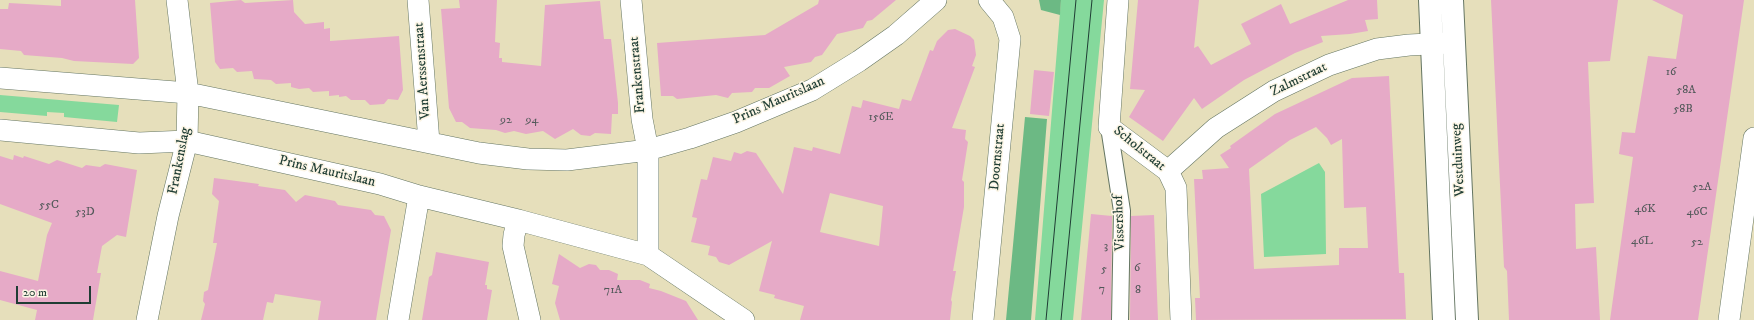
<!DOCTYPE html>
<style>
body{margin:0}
#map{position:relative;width:1754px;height:320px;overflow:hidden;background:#e6dfbb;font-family:"IM FELL DW Pica",serif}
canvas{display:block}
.scale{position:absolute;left:16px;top:286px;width:75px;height:18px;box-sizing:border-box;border:2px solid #1f3d34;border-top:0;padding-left:5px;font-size:12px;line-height:14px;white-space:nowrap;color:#1f3d34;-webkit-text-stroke:3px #fcf5e5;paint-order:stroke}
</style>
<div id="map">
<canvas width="1754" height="320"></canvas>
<div class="scale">20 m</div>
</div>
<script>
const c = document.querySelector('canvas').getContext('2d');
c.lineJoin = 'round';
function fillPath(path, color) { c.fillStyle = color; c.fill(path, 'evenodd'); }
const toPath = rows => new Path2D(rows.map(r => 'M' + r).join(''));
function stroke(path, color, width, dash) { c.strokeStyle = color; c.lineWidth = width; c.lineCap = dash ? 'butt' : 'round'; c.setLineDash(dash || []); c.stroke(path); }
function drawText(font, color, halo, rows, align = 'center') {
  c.font = font + ' "IM FELL DW Pica",serif'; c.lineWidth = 3; c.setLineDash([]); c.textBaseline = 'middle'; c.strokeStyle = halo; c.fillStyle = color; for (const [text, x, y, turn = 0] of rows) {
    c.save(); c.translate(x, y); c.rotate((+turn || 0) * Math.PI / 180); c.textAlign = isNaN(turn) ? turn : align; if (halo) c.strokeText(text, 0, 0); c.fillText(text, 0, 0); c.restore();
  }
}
const green = toPath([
 [1061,0,1104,0,1073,320,1035,320],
 [0,95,119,105,117,122,64,117,64,113,47,112,47,116,0,112],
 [1319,163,1325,172,1326,254,1264,257,1261,194]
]);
const forest = toPath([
 [1039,0,1061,0,1060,15,1041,10],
 [1025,117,1047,119,1031,320,1006,320]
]);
const building = toPath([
 [61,0,135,0,139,58,133,64,74,61,62,58,24,55,21,51,0,49,0,9,8,9,9,3,61,6],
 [241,0,245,3,293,0,294,12,305,24,324,22,324,29,330,28,330,41,399,36,403,90,398,100,388,99,384,104,370,105,365,100,351,100,346,96,339,97,339,95,329,96,329,91,313,92,309,88,299,89,291,87,291,83,276,84,271,80,254,79,252,71,237,72,233,68,220,69,215,62,210,3],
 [459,0,497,0,495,42,500,43,499,58,502,58,502,62,541,66,545,5,600,1,604,39,611,39,618,103,618,114,612,114,611,134,595,133,590,136,581,135,573,129,555,139,543,131,526,134,514,131,505,133,496,130,470,128,462,122,456,122,449,108,441,9,460,8],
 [819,0,896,0,872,20,867,21,863,28,837,34,822,55,815,57,811,62,784,67,790,76,769,88,755,88,752,92,732,93,728,98,716,95,677,99,673,96,661,96,657,43,765,35,818,4],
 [1138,0,1199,0,1194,48,1198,46,1211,65,1251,44,1241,24,1281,4,1290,24,1348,0,1377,0,1378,19,1365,20,1368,31,1350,34,1321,36,1323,42,1295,53,1244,80,1202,109,1194,98,1163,141,1129,117,1145,90,1130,89],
 [1491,0,1618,0,1610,61,1588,62,1594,203,1575,204,1576,249,1596,247,1600,320,1509,320,1507,271,1504,267],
 [1652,0,1744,0,1698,320,1610,320,1633,157,1619,154,1622,132,1635,133,1648,56,1676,59,1683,15],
 [955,29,970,36,974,40,976,55,972,66,975,67,952,128,966,130,965,139,968,142,962,180,964,182,964,207,953,271,956,271,951,300,952,302,950,320,800,320,804,306,774,298,775,295,759,291,772,241,729,265,719,262,716,257,708,255,710,246,691,242,697,218,692,217,701,179,707,180,713,157,731,161,734,152,741,154,747,151,756,153,783,194,794,147,812,151,813,147,840,154,852,106,861,108,863,100,899,109,902,99,911,101,930,50,933,51,937,41,948,30],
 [830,193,883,206,879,246,820,232],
 [1034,70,1054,72,1049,116,1030,114],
 [1389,76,1399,273,1404,273,1406,319,1196,320,1195,298,1200,298,1194,179,1203,179,1202,170,1229,168,1220,155,1231,148,1230,146,1275,114,1352,78],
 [1316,127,1327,138,1331,145,1342,139,1344,208,1366,207,1368,248,1339,248,1339,265,1254,269,1249,169,1290,140],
 [14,155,23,158,24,156,49,164,57,160,82,168,86,165,100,167,105,164,137,170,126,237,117,235,102,246,97,273,101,273,93,320,35,320,37,310,0,300,0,271,38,281,47,235,52,223,0,204,0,156,13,160],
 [214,178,259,184,258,186,285,190,296,202,305,195,335,201,338,205,371,210,375,215,384,216,391,230,376,320,318,320,321,301,275,294,273,303,267,302,263,320,201,320,205,304,203,301,204,292,208,290,217,243,213,243,219,201,212,194],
 [1091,214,1112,216,1111,320,1081,320],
 [1154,215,1158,320,1130,320,1131,216],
 [436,252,489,262,485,285,487,285,487,289,492,290,487,320,422,320,429,277,432,275],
 [559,254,580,268,589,264,596,265,600,270,609,270,618,274,617,280,640,280,650,284,649,288,661,291,686,301,698,320,560,320,555,303,559,286,552,284]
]);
const pedestrian = toPath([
 [1109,127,1122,211,1120,320]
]);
const minor = toPath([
 [418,0,429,142],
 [631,0,642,119,648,150,648,255,744,320],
 [1118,0,1109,127,1168,171,1176,188,1181,320],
 [0,78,188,93,479,153,528,159,567,160,648,150,690,138,736,122,812,90,859,61,896,35,936,0],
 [0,130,139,143,187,141,380,184,419,196,518,220,648,255],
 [1168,171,1216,128,1274,91,1329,65,1377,49,1409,45,1449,43],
 [518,220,514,235,513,246,530,320],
 [147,320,168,216,187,141,188,93,177,0],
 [398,320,419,196],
 [983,320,1010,39,1003,17,989,0],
 [1729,320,1754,138]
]);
const secondary = toPath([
 [1430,0,1444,320],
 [1452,0,1467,320]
]);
const tram = toPath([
 [1046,320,1076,0],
 [1061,320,1092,0]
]);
const numberNames = [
 ["16",1671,73],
 ["58A",1686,91],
 ["58B",1683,110],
 ["156E",881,118],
 ["92",506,121],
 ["94",532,121],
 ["52A",1702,188],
 ["55C",49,206],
 ["46K",1645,210],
 ["53D",85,213],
 ["46C",1697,213],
 ["46L",1642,242],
 ["52",1697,243],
 ["3",1106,247],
 ["6",1137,269],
 ["5",1104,270],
 ["7",1102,290],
 ["71A",613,291],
 ["8",1138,291]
];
const streetNames = [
 ["Van Aerssenstraat",423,71,-94],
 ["Frankenstraat",638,75,-95],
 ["Zalmstraat",1299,80,-26],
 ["Prins Mauritslaan",779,101,-24],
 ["Scholstraat",1139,149,39],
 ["Doornstraat",998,157,-85],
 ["Westduinweg",1459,160,-93],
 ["Frankenslag",180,161,-79],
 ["Prins Mauritslaan",327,172,13],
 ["Vissershof",1120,223,-92]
];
fillPath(green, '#85d99c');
fillPath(forest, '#6cb984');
fillPath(building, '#e6aac7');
stroke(pedestrian, '#657663', 18);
stroke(minor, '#657663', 22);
stroke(secondary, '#657663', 24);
stroke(pedestrian, '#fff', 16);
stroke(minor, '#fff', 21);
stroke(secondary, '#fff', 22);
stroke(tram, '#1f3d34', 1);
drawText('12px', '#515859', null, numberNames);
drawText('14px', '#1f3d34', '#fcf5e5', streetNames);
</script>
